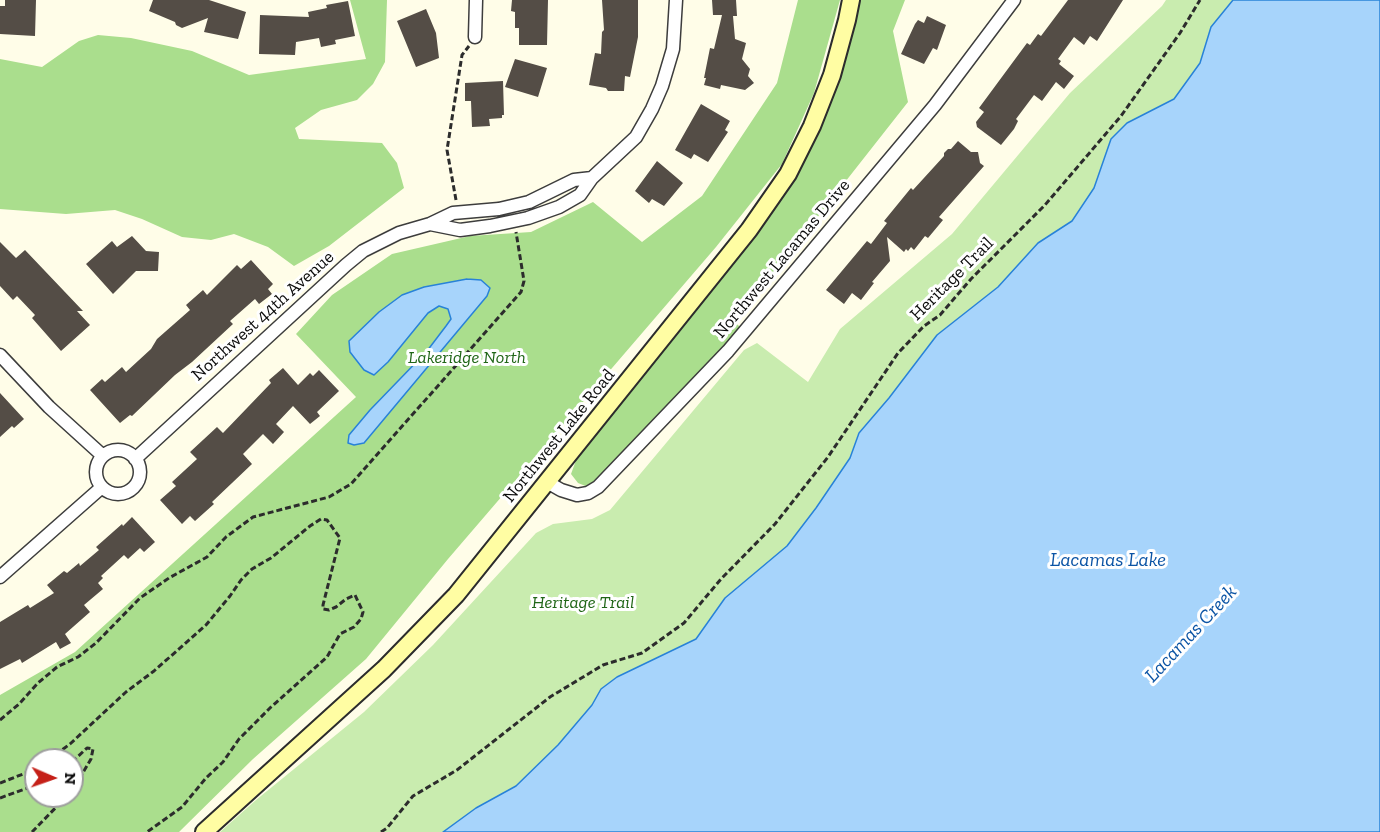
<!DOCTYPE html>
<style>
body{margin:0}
#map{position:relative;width:1380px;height:832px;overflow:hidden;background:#fffde8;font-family:"Zilla Slab",serif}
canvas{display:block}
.north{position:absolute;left:24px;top:748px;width:60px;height:60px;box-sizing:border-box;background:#fff;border:2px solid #9d9d9d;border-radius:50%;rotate:92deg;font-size:16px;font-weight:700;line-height:24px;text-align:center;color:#0a0a0a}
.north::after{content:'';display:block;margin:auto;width:21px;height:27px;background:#c52018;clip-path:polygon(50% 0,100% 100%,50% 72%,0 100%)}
</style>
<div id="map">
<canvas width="1380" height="832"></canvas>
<div class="north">N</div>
</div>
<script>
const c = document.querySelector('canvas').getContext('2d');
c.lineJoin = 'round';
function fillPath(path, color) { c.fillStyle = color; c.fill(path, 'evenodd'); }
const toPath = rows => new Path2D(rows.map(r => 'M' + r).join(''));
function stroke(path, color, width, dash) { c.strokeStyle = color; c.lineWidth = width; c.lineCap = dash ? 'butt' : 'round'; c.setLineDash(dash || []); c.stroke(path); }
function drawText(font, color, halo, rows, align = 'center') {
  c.font = font + ' "Zilla Slab",serif'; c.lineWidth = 6; c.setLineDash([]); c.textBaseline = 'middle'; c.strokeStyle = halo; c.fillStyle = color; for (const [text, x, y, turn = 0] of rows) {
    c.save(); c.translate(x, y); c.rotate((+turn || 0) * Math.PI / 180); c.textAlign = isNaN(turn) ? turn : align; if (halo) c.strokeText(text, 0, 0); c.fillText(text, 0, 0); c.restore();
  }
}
const green = toPath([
 [1166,0,1233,0,1211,27,1200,63,1174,99,1127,123,1111,139,1094,188,1072,221,1038,243,998,287,937,335,889,398,859,432,850,458,816,508,787,546,725,598,696,639,617,677,601,689,592,705,558,745,516,786,476,808,443,832,220,832,256,800,364,712,433,645,536,533,553,524,592,519,610,510,744,350,757,343,808,382,840,329,952,234,1070,93,1162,6]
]);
const forest = toPath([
 [350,0,387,0,385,62,373,84,357,100,321,110,295,128,299,139,382,143,397,163,404,188,329,246,294,266,268,247,234,234,211,240,182,237,142,219,115,210,66,214,0,209,0,59,42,67,79,41,98,35,131,38,192,51,249,75,366,59],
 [798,0,840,0,814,93,782,164,716,247,448,559,366,659,253,759,179,832,0,832,0,695,75,652,356,397,296,334,332,295,392,254,470,236,531,232,593,202,642,242,702,196,777,83],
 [36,760,72,760,72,796,36,796],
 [854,0,905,0,893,31,908,102,735,322,744,331,596,486,588,487,578,483,571,474,582,444,769,214,817,138,844,56]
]);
const water = toPath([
 [1233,0,1380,0,1380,832,443,832,476,808,516,786,558,745,592,705,601,689,617,677,696,639,725,598,787,546,816,508,850,458,859,433,889,398,937,335,998,287,1038,243,1072,221,1094,188,1111,139,1127,123,1174,99,1200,63,1211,27,1233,0],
 [467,279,481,280,490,288,487,296,364,443,354,445,348,443,349,435,370,410,427,351,446,326,451,319,448,309,439,306,428,313,388,362,374,375,364,370,350,352,349,341,379,312,402,295,424,287,467,279]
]);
const building = toPath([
 [5,0,36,0,35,36,0,34,0,6,5,6],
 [153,0,209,0,246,12,238,39,204,32,208,18,182,28,176,25,175,22,149,11],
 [512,0,548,0,547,45,519,45,519,28,515,28,515,12,511,11],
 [602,0,638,0,638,37,630,77,625,76,624,91,608,91,606,88,589,85,595,53,601,54,602,32,604,30],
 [712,0,736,0,737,16,733,16,735,39,746,43,742,59,750,69,748,76,754,83,745,90,721,85,720,89,704,85,706,78,704,78,710,48,714,49,722,15,713,15],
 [1068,0,1123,0,1097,41,1090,36,1084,45,1074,37,1058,59,1061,61,1059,64,1074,76,1064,89,1056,82,1042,101,1034,95,1016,119,1018,121,1014,129,1001,145,977,127,976,122,984,112,979,108,1027,43,1030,45,1038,34,1041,36],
 [348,1,355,36,335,40,336,44,321,47,319,38,296,42,295,55,259,54,260,15,309,17,308,12,327,8,326,5],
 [426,9,436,33,439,58,416,67,397,21],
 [927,16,946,25,937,50,933,48,924,64,901,54,915,24,918,20,924,23],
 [515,59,547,68,538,97,505,87],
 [503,81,504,115,502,115,502,118,489,119,490,126,472,127,471,101,465,101,465,83],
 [701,104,730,121,725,130,728,132,708,162,694,154,691,159,675,150],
 [958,141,971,152,978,152,980,163,984,166,939,217,943,220,928,238,925,236,914,250,911,247,908,251,906,249,904,252,887,237,890,261,872,282,874,283,861,300,852,293,844,304,826,290,867,241,871,244,887,223,884,221,911,188,913,190,944,156,944,153,948,149,951,149],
 [657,161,683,183,664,206,652,199,649,203,635,191],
 [132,236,146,251,159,252,158,271,136,271,113,294,86,264,112,241,117,247],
 [0,242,16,258,25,250,83,311,77,311,90,325,61,351,32,318,35,315,17,296,13,300,0,286],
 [251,260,273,284,268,289,272,294,259,304,255,299,230,321,233,324,192,362,175,375,132,416,130,415,120,423,90,390,102,379,105,382,122,367,126,372,151,349,157,339,190,310,186,305,203,290,207,295,237,265,241,269],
 [283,368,298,385,310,373,313,376,319,370,339,391,317,412,320,416,310,424,293,406,276,424,284,432,273,444,263,434,243,454,252,464,212,502,214,504,195,521,190,516,182,524,160,500,176,486,172,482,197,459,190,452,217,427,223,433,271,383,269,380],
 [0,393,24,419,14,428,12,426,0,437],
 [132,517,155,542,144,552,140,548,128,559,124,555,101,576,103,578,98,583,103,589,84,605,90,612,65,634,71,643,60,649,56,642,22,663,20,659,0,669,0,622,28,605,30,608,54,593,47,585,64,571,67,573,79,563,80,566,99,550,96,547,122,524,123,526]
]);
const path = toPath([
 [456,200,447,150,462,55,469,46],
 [0,720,19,704,38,683,57,667,78,657,96,643,140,598,169,578,207,557,226,537,253,517,329,497,351,484,521,292,524,281,516,232],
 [48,760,70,744,126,692,154,671,206,625,230,596,241,580,252,569,271,558,310,526,321,519,327,520,340,538,323,605,323,609,329,610,336,607,346,599,355,595,363,612,361,619,354,627,340,634,327,657,271,707,239,739,223,762,206,778,182,807,147,832],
 [72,762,87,748,93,749,91,759,72,791],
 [0,783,36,769],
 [0,798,36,785],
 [32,832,67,796],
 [381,832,387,828,413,796,457,770,550,697,603,665,642,653,684,623,721,579,775,524,828,457,898,353,924,326,940,315,971,279,1045,205,1121,116,1180,33,1200,0]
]);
const minor = toPath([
 [475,37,476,0],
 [430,224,460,230,490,226,528,218,559,207,580,195,592,178,636,137,652,109,662,86,673,49,676,0],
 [0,355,49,407,103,456],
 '96 472a22 22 0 1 1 44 0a22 22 0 1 1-44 0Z',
 [135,459,346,265,363,251,399,233,430,224,453,213,499,209,529,202,574,180,592,178],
 [547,482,561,490,577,495,588,493,598,487,728,351,935,105,1014,0],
 [0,577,102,487]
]);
const secondary = toPath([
 [204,832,384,669,456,595,749,230,788,174,812,126,832,75,847,20,851,0]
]);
const streetNames = [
 ["Northwest Lacamas Drive",782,259,-50],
 ["Heritage Trail",952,279,-45],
 ["Northwest 44th Avenue",263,316,-42],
 ["Northwest Lake Road",559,436,-51]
];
const parkNames = [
 ["Lakeridge North",467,358],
 ["Heritage Trail",583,603]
];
const waterNames = [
 ["Lacamas Lake",1108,560],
 ["Lacamas Creek",1191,634,-47]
];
fillPath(green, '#c9ecaf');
fillPath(forest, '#aade8d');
fillPath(water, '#a7d4fb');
stroke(water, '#2882d8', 1.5);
fillPath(building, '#544d46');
stroke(minor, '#3d3d3d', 15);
stroke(secondary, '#2c2c2c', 20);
stroke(path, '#2c2c2c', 3, [6, 3]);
stroke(minor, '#fff', 12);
stroke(secondary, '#fffda3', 16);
drawText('18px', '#0a0a0a', '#fff', streetNames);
drawText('italic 18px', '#206617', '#fff', parkNames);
drawText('italic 20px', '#0b54a5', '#fff', waterNames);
</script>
